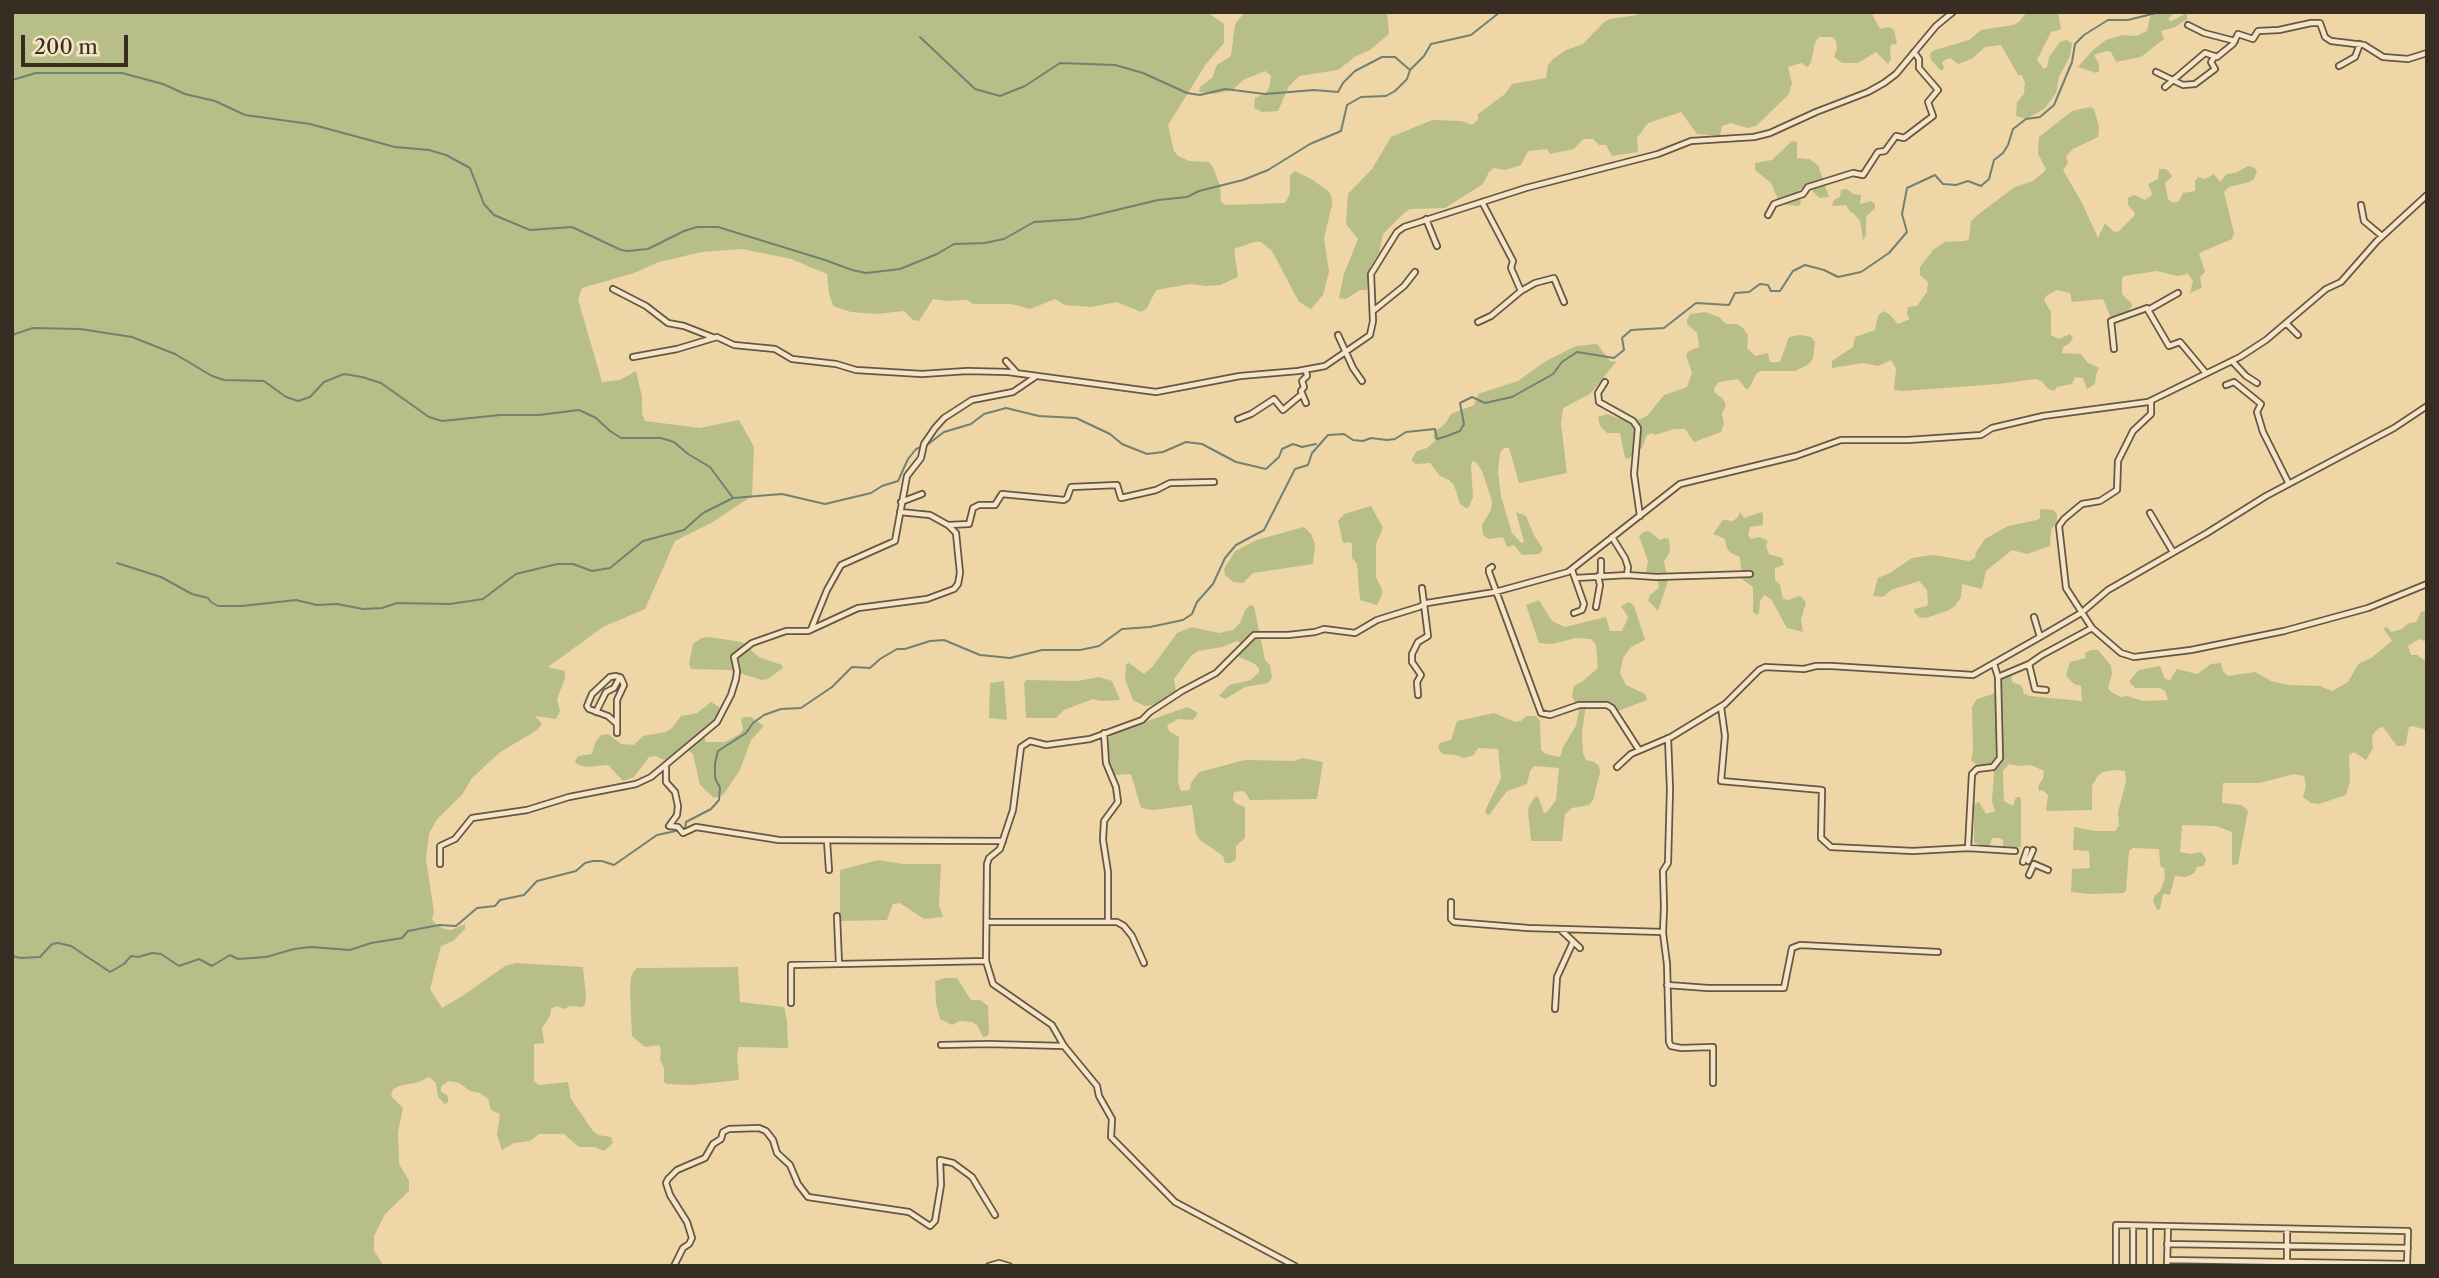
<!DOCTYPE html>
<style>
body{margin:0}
#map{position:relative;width:2439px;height:1278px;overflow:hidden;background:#efd6a7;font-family:"Libre Caslon Text",serif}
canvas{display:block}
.frame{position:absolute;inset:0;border:14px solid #372d22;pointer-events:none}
.scale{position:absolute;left:21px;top:35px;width:107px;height:32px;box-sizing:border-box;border:4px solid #372d22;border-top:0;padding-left:9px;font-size:21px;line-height:24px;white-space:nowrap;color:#372d22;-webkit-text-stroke:5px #f5e4c6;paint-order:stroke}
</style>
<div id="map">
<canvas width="2439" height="1278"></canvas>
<div class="frame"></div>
<div class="scale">200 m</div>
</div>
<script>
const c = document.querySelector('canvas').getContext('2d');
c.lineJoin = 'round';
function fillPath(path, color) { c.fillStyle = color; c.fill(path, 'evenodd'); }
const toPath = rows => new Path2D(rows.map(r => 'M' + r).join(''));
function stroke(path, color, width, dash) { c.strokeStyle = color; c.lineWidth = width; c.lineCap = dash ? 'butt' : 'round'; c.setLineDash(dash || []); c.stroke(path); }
const green = toPath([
 [12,12,1207,12,1224,24,1224,43,1206,64,1168,125,1174,151,1178,156,1189,161,1209,162,1213,167,1220,186,1221,202,1226,205,1285,203,1290,194,1290,175,1295,171,1313,180,1329,192,1332,198,1332,205,1324,238,1329,272,1323,295,1311,309,1299,302,1272,251,1261,242,1254,242,1234,249,1238,277,1220,285,1206,286,1190,284,1156,290,1147,308,1141,312,1117,302,1091,307,1065,305,1055,299,1030,309,1011,304,973,304,967,300,945,301,933,299,919,321,913,320,904,311,876,314,851,312,833,306,829,293,827,274,791,259,742,249,702,252,659,262,634,273,582,288,578,299,602,382,620,380,636,371,642,397,642,414,645,421,700,428,739,420,754,447,752,496,711,523,675,541,645,609,603,627,548,667,565,671,565,678,557,699,560,711,556,719,535,716,542,724,537,730,499,753,472,778,462,795,437,819,429,834,426,859,434,912,432,919,436,925,444,929,451,930,465,924,465,929,453,941,441,946,430,989,442,1008,464,995,505,966,516,963,583,967,586,997,585,1005,582,1007,570,1006,564,1009,556,1006,551,1009,550,1016,542,1028,544,1043,534,1044,534,1081,539,1085,568,1082,571,1099,593,1131,598,1135,611,1137,613,1143,604,1151,595,1147,579,1147,564,1134,539,1134,530,1141,514,1143,502,1150,497,1135,500,1114,491,1110,488,1099,480,1093,470,1091,459,1083,449,1081,441,1086,441,1092,447,1095,448,1098,448,1102,445,1104,438,1097,436,1083,429,1077,419,1082,399,1086,393,1089,391,1096,403,1108,398,1132,399,1164,409,1181,409,1191,385,1214,374,1236,374,1251,384,1266,12,1266],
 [1387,12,1389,34,1370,50,1356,56,1338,70,1299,76,1289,86,1278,111,1262,112,1254,108,1255,98,1265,94,1269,88,1271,76,1265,71,1243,80,1233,90,1214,94,1199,92,1200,87,1212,78,1217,65,1231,56,1235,24,1244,13],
 [1638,12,1871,12,1880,29,1889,27,1894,30,1897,44,1892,44,1890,47,1891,59,1888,64,1876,52,1858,63,1842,63,1834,57,1837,48,1836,41,1832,37,1819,37,1815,43,1811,62,1808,67,1801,63,1788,67,1792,83,1789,94,1756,126,1747,128,1731,123,1722,126,1720,136,1697,134,1681,112,1648,123,1637,138,1638,152,1612,156,1606,145,1599,145,1593,139,1583,139,1574,149,1550,154,1547,149,1528,151,1521,165,1505,170,1494,168,1489,172,1483,184,1445,208,1410,209,1404,213,1383,234,1379,253,1370,267,1367,290,1360,290,1346,299,1339,298,1344,274,1358,239,1346,224,1348,194,1372,169,1391,137,1432,120,1462,121,1472,125,1478,120,1478,114,1505,94,1512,84,1546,78,1548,65,1553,59,1566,50,1583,44,1604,22,1610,19,1637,15],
 [2027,12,2057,12,2059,17,2061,29,2051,32,2037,60,2044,69,2047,67,2049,57,2060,42,2066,40,2072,43,2070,56,2059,77,2056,93,2045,108,2030,117,2026,119,2016,116,2017,102,2024,94,2025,83,2022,75,2018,75,2001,45,1985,47,1973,58,1961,63,1958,64,1950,58,1947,59,1942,62,1944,68,1941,71,1931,60,1930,53,1935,50,1969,40,1981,30,2013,25,2019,22],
 [2156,12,2175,12,2169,18,2169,21,2172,21,2187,13,2187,19,2175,27,2161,31,2164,39,2141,57,2116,62,2111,52,2106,51,2094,55,2099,64,2099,71,2096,73,2078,67,2093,50,2106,40,2122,35,2136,36,2147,31,2150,17],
 [2090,107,2094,109,2099,127,2098,137,2073,149,2066,156,2068,163,2063,170,2082,203,2098,238,2105,223,2114,232,2119,231,2134,216,2135,213,2128,205,2128,198,2134,195,2145,200,2151,196,2152,193,2148,184,2158,179,2159,169,2166,169,2171,174,2172,177,2165,183,2168,199,2173,203,2179,201,2183,193,2195,191,2195,181,2198,177,2205,179,2214,174,2220,182,2227,174,2235,173,2248,166,2253,167,2257,171,2254,179,2249,182,2229,187,2224,192,2234,233,2232,239,2199,253,2205,272,2200,277,2202,288,2190,293,2193,281,2188,274,2177,276,2157,271,2124,276,2122,278,2122,294,2133,305,2128,311,2111,318,2103,299,2072,302,2070,293,2057,290,2046,296,2044,300,2051,312,2051,335,2059,339,2070,334,2073,338,2069,344,2063,347,2062,353,2081,354,2088,363,2099,368,2096,375,2095,384,2087,389,2083,378,2075,377,2072,384,2057,387,2054,391,2048,389,2042,381,2036,379,1998,384,1903,391,1894,390,1896,369,1891,360,1878,366,1863,363,1832,368,1832,361,1853,347,1855,337,1875,330,1878,316,1883,311,1889,314,1898,324,1910,319,1907,314,1908,307,1917,306,1927,292,1928,282,1920,275,1920,267,1933,250,1945,242,1965,241,1969,239,1971,221,1980,213,2015,187,2033,181,2044,172,2046,169,2038,154,2039,137,2072,111],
 [1792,141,1797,142,1797,158,1809,159,1818,165,1829,197,1819,198,1807,185,1799,190,1801,204,1798,206,1780,204,1771,183,1755,170,1755,163,1772,160],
 [1847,189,1853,194,1861,195,1860,204,1871,201,1875,204,1875,208,1866,217,1866,235,1863,240,1860,221,1853,213,1850,212,1846,205,1832,206,1834,200,1840,197,1841,190],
 [1705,312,1719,317,1726,324,1737,324,1743,328,1748,335,1747,348,1755,356,1768,353,1770,362,1780,362,1789,337,1800,335,1811,337,1815,342,1813,358,1809,364,1795,371,1761,371,1757,373,1749,388,1746,389,1738,379,1719,382,1714,388,1715,393,1723,399,1726,405,1722,414,1724,424,1721,432,1694,442,1685,429,1674,429,1655,435,1652,433,1647,435,1642,448,1628,459,1625,458,1620,433,1607,433,1600,426,1598,417,1607,414,1627,421,1641,419,1648,415,1664,395,1687,387,1692,373,1686,355,1689,351,1699,347,1699,344,1697,333,1687,324,1687,320,1690,314],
 [1597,344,1610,361,1616,362,1590,394,1563,408,1561,424,1567,473,1519,483,1509,448,1504,448,1500,453,1498,472,1501,496,1512,533,1521,543,1524,542,1516,512,1526,516,1534,535,1543,549,1539,554,1522,555,1514,545,1507,547,1503,537,1489,539,1483,535,1482,525,1491,510,1492,501,1482,471,1476,462,1473,461,1471,464,1473,497,1469,507,1466,508,1460,504,1454,485,1449,480,1440,476,1430,463,1416,464,1411,460,1417,451,1427,448,1436,440,1433,438,1434,432,1445,424,1451,414,1474,405,1478,394,1518,381,1546,361,1576,346],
 [1371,506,1383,528,1376,544,1376,577,1383,592,1377,605,1360,600,1357,564,1352,558,1352,544,1350,542,1343,543,1338,521,1344,514],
 [2040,509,2054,510,2057,515,2057,522,2051,530,2050,546,2027,554,2012,550,1986,571,1982,589,1962,584,1961,597,1955,606,1949,610,1926,618,1919,617,1914,612,1914,609,1927,606,1928,603,1927,590,1919,581,1891,590,1883,597,1873,596,1878,578,1890,573,1912,558,1933,555,1969,561,1975,558,1976,552,1985,539,2008,526,2037,520,2040,518],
 [1740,512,1744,518,1762,512,1763,514,1763,525,1750,527,1748,535,1751,539,1760,537,1768,541,1766,546,1769,554,1782,558,1784,565,1775,568,1775,580,1780,585,1783,599,1788,600,1800,596,1806,602,1801,620,1803,632,1787,628,1771,599,1764,595,1760,601,1759,613,1757,615,1753,612,1753,587,1742,579,1740,557,1731,553,1727,549,1725,539,1713,534,1723,520,1733,521,1738,517],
 [1304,527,1311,534,1315,544,1313,564,1253,573,1243,583,1233,582,1225,575,1224,569,1235,551,1257,540],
 [1645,531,1650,532,1660,540,1665,538,1669,539,1670,552,1664,561,1668,581,1658,611,1648,600,1650,595,1659,588,1657,576,1646,572,1648,561,1639,536],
 [1539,600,1552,621,1565,627,1606,617,1610,631,1622,631,1628,617,1621,606,1629,602,1634,606,1645,640,1631,647,1623,658,1620,673,1626,685,1645,694,1647,700,1618,711,1612,704,1596,701,1586,705,1582,732,1583,753,1586,760,1594,762,1599,766,1600,773,1593,800,1589,805,1572,808,1565,814,1562,841,1531,841,1528,813,1529,806,1535,797,1538,796,1544,813,1547,812,1556,800,1559,768,1534,766,1530,771,1527,784,1507,791,1489,815,1486,814,1485,811,1501,778,1498,749,1478,748,1474,755,1464,758,1455,755,1442,754,1438,748,1440,743,1451,740,1457,721,1494,713,1515,722,1521,721,1526,716,1536,716,1540,721,1541,750,1546,754,1559,757,1561,755,1563,747,1576,726,1579,711,1572,696,1574,686,1583,681,1598,668,1596,645,1591,639,1576,638,1552,644,1539,643,1526,605],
 [1250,605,1254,606,1265,660,1270,665,1272,678,1268,683,1245,687,1225,699,1219,696,1229,685,1251,680,1259,672,1259,669,1255,664,1239,657,1241,643,1237,641,1222,647,1198,651,1191,656,1174,679,1176,691,1155,705,1145,706,1133,700,1125,679,1126,664,1129,663,1144,674,1153,666,1177,633,1192,627,1219,633,1233,630,1240,623,1245,610],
 [2427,610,2427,642,2419,639,2408,646,2411,655,2417,655,2427,662,2427,730,2412,726,2409,727,2406,743,2404,746,2397,746,2383,727,2379,728,2372,735,2373,748,2366,760,2354,752,2349,755,2350,781,2346,795,2319,804,2311,803,2303,797,2306,786,2304,776,2294,774,2259,783,2223,783,2222,803,2242,805,2248,811,2238,864,2232,865,2232,832,2216,826,2182,825,2180,852,2190,854,2201,852,2206,859,2204,866,2197,867,2194,873,2186,877,2175,876,2170,895,2163,894,2160,909,2157,910,2153,901,2155,895,2160,891,2165,878,2164,868,2161,867,2160,863,2159,849,2133,848,2129,851,2126,890,2124,893,2089,894,2071,892,2072,869,2090,868,2089,851,2073,850,2074,827,2095,831,2115,831,2119,826,2118,812,2126,782,2125,771,2115,770,2102,772,2097,777,2092,786,2092,810,2046,811,2048,795,2042,790,2039,791,2038,787,2043,778,2044,771,2031,765,2019,766,2009,764,2003,771,2004,801,2013,806,2016,797,2020,797,2021,800,2021,847,2003,847,2003,840,1998,838,1992,838,1990,845,1985,846,1974,843,1974,805,1979,802,1986,814,1995,811,1992,801,1994,774,1991,766,1977,765,1971,760,1973,751,1972,707,1977,699,1993,694,1996,687,2001,686,2002,677,2011,674,2012,682,2022,686,2024,694,2030,696,2082,701,2081,686,2074,684,2066,676,2070,662,2086,658,2085,653,2091,650,2098,650,2111,666,2112,674,2108,688,2111,692,2121,697,2127,696,2143,701,2168,700,2165,691,2160,688,2135,688,2130,683,2130,680,2139,670,2160,666,2165,679,2170,680,2177,669,2197,674,2211,664,2221,663,2223,671,2228,676,2255,672,2271,681,2289,685,2320,686,2332,691,2348,682,2358,664,2371,658,2392,641,2383,628,2387,627,2391,632,2402,629,2409,623,2416,622,2421,612],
 [709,637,742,642,759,657,782,665,783,668,768,679,762,680,729,670,691,669,689,663,693,644,702,638],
 [1099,677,1112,681,1120,700,1101,701,1093,699,1064,710,1056,718,1026,718,1024,683,1026,680,1078,681],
 [1004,681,1007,720,989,718,990,683],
 [711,702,719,707,719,710,717,716,702,732,706,742,725,742,740,734,743,729,741,719,744,717,751,717,764,726,751,740,740,770,723,795,714,798,700,785,693,754,685,748,664,760,655,756,649,757,634,777,623,781,608,765,586,767,577,764,575,761,578,756,592,754,595,743,601,735,608,734,621,744,634,745,643,736,666,732,672,728,681,716,697,713],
 [1187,707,1197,712,1197,715,1193,720,1178,719,1167,725,1169,731,1179,737,1178,783,1181,791,1190,790,1191,783,1199,772,1245,760,1294,761,1302,758,1323,762,1317,799,1250,800,1244,791,1234,792,1233,800,1237,804,1245,807,1245,838,1236,846,1236,859,1231,863,1225,863,1223,856,1200,840,1196,834,1192,805,1153,810,1141,808,1131,774,1115,775,1110,766,1108,742,1111,734],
 [878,860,903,864,941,864,939,905,943,917,924,919,900,903,893,904,887,920,840,921,840,870],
 [738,967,740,1002,784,1007,787,1020,788,1048,739,1047,737,1054,739,1080,691,1085,667,1084,664,1082,664,1068,660,1059,661,1049,659,1045,645,1047,632,1036,630,991,631,977,634,971,637,968,644,968],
 [945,978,957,978,971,1000,980,1000,988,1006,989,1033,987,1036,983,1037,977,1025,972,1022,960,1021,952,1025,940,1019,936,1003,935,981]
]);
const stream = toPath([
 [920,37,975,89,1000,96,1025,86,1060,63,1115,65,1143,73,1187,93,1200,95,1225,89,1265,94,1314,90,1338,92,1343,83,1355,71,1382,57,1395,57,1410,70],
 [12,80,36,73,122,73,163,84,185,94,215,101,245,115,310,124,395,147,429,150,446,155,470,168,484,204,494,215,530,230,572,227,621,250,627,251,648,249,684,231,697,227,718,227,825,260,852,270,866,273,900,269,937,254,954,244,985,243,1004,239,1034,222,1079,219,1158,200,1187,197,1199,191,1243,180,1268,170,1310,144,1341,131,1347,105,1361,97,1386,96,1395,91,1407,79,1410,70,1424,56,1431,44,1471,35,1500,12],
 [12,335,33,328,80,329,132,337,175,354,212,376,224,380,264,381,286,397,298,401,310,397,324,382,344,374,362,377,381,383,429,417,442,421,500,415,539,415,579,410,596,418,610,431,621,438,661,438,674,442,688,454,710,467,733,498,782,494,825,504,871,493,882,486,898,481,908,459,916,449,921,447],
 [927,445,944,432,971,424,984,414,1006,408,1039,416,1076,418,1110,434,1122,444,1147,454,1163,452,1186,442,1202,444,1236,462,1266,469,1279,457,1282,449,1293,444,1302,447,1316,444],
 [117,563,161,577,192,594,208,598,211,602,218,606,242,606,296,600,317,605,337,604,363,609,382,608,397,603,450,604,483,599,516,574,557,564,573,564,592,571,610,568,643,541,684,530,703,513,733,498],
 [12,956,21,958,40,957,52,944,58,943,71,946,110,972,124,964,131,956,138,957,152,953,161,954,179,966,199,959,212,966,230,955,238,959,266,957,294,949,311,947,350,950,371,943,402,938,408,931,439,925,456,926,477,908,495,906,500,900,524,895,537,881,576,871,585,863,593,861,602,861,614,865,657,835,685,829,686,822,711,809,719,800,720,788,715,778,715,763,718,751,746,733,753,723,764,715,781,709,801,708,832,687,852,667,870,668,880,659,897,649,905,649,930,641,944,640,980,655,1010,658,1042,650,1080,650,1099,646,1122,629,1150,627,1183,620,1192,614,1197,602,1213,584,1225,558,1236,545,1264,530,1295,469,1308,465,1312,453,1328,435,1344,434,1353,440,1363,441,1371,438,1387,440,1395,439,1406,432,1435,429,1437,439,1447,436,1460,431,1464,424,1460,403,1472,397,1485,403,1512,397,1553,374,1562,362,1577,352,1614,358,1624,350,1622,338,1631,330,1664,328,1696,303,1729,305,1735,293,1749,292,1760,284,1768,285,1771,291,1780,291,1793,271,1805,265,1824,270,1838,277,1861,272,1889,253,1907,232,1902,214,1907,188,1935,175,1943,184,1956,185,1968,181,1981,186,1989,179,1994,160,2003,153,2008,145,2013,129,2026,119,2040,117,2054,105,2072,62,2075,44,2084,35,2108,20,2128,20,2160,12],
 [504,1266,514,1266]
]);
const minor = toPath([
 [2188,25,2204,33,2235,41],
 [2339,66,2355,57,2360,44],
 [2156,72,2183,85,2195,84,2215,69,2211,62,2215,56],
 [2165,87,2205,53,2217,57,2233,44,2238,34,2253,39,2258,31,2279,30,2311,23,2320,23,2325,37,2331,41,2364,45,2383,57,2408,59,2427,53],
 [2361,205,2364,221,2382,236],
 [1768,215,1774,204,1803,194,1808,187,1853,173,1863,175,1878,152,1885,151,1896,136,1904,138,1933,116,1928,102,1938,90,1919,68,1919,59,1914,52],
 [1426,219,1437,246],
 [613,289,646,306,668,323,684,326,712,337],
 [1521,291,1535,283,1554,278,1564,302],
 [2178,293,2148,310,2169,346,2180,342,2205,372],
 [1373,311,1404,286,1415,272],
 [1478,322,1491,316,1521,291,1511,268,1513,261,1482,202],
 [2287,324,2298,335],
 [1338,335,1353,368,1362,381],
 [2114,349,2111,321,2147,308],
 [633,357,677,349,717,337,734,345,775,349,792,359,836,364,856,370,922,374,967,371,1008,372,1156,392,1240,376,1298,371,1325,366,1370,335,1373,321,1371,274,1397,232,1404,227,1526,188,1658,154,1691,141,1754,137,1770,133,1816,112,1868,92,1884,83,1896,74,1936,26,1953,12],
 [1006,361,1016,372],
 [2232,361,2246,376,2257,383],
 [1306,370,1307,376,1302,381,1304,387,1301,391,1306,403],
 [1605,382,1598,393,1599,402,1633,421,1638,428,1634,474,1640,516],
 [2226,385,2234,382,2261,404,2257,412,2263,432,2289,484],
 [2151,401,2151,414,2133,431,2118,461,2117,490,2100,501,2082,504,2064,519,2059,526,2066,588,2092,628,2121,653,2134,657,2191,650,2284,631,2368,608,2427,584],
 [1238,419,1251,414,1274,399,1283,410,1302,394],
 [901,502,922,494],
 [2150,513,2173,552],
 [949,525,969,524,973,508,979,505,995,505,1002,494,1064,500,1067,498,1071,487,1117,485,1121,498,1156,490,1170,483,1214,482],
 [1492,567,1489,569,1489,572,1541,713,1550,715,1579,705,1607,705,1612,708,1639,750],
 [1572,570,1584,604,1582,610,1574,613],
 [1627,575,1656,577,1750,574],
 [1601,576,1601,561],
 [1576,578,1627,575,1628,567,1625,558,1612,537],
 [1596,607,1600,585,1598,576],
 [2034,617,2040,637,2081,613,2108,590,2207,533,2266,496,2394,428,2427,406],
 [812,627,827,590,841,565,895,541,907,476,921,458,924,444,935,428,944,418,972,400,1013,392,1035,377],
 [2029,664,2035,689,2046,690],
 [1998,677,2029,664,2042,655,2092,628],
 [1418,695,1417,682,1421,675,1412,662,1412,654,1418,642,1428,636,1422,588],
 [1721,707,1725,736,1721,781,1822,790,1821,838,1831,847,1913,851,1968,848,2015,851],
 [596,712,606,692,614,688,620,677],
 [616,723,608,716,589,709,587,706,592,694,610,677,616,676,621,678,624,685,617,700,617,733],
 [1104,733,1106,763,1116,787,1118,802,1104,821,1103,840,1108,872,1108,921],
 [1668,738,1670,789,1668,863,1663,871,1664,907,1663,933,1667,964,1669,1042,1671,1046,1681,1048,1713,1047,1713,1083],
 [666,767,666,782,675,792,678,806,677,815,669,826,678,827,683,833,696,827,779,840,1003,841],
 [1617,767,1631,754,1671,737,1725,704,1759,670,1765,667,1804,669,1816,666,1832,666,1973,675,2040,637],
 [827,841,829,870],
 [1968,848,1972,774,1977,769,1993,767,2000,758,1998,677,1994,664],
 [2028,861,2033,850],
 [2023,862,2027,850],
 [440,864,440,846,455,839,472,818,527,810,569,797,636,784,651,777,717,722,731,695,736,679,737,671,734,657,752,643,786,631,808,631,858,608,927,599,954,589,958,584,960,573,956,533,948,525,930,515,900,512],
 [2029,875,2034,864,2048,870],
 [1451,902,1451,919,1454,922,1528,928,1663,932],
 [837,916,839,964],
 [988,922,1117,922,1124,926,1132,936,1144,963],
 [1562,931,1580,948],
 [1667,985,1708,988,1784,988,1792,948,1800,945,1938,952],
 [791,1003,791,965,986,961],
 [1555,1009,1557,977,1573,942],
 [941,1045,989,1044,1064,1046],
 [2167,1244,2408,1248],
 [2167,1260,2407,1264],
 [674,1266,683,1248,689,1244,692,1238,687,1222,670,1195,666,1183,668,1179,677,1170,705,1158,713,1144,721,1139,723,1132,729,1129,759,1128,766,1131,773,1140,777,1153,790,1165,798,1184,808,1197,909,1212,930,1226,935,1221,941,1185,940,1160,953,1163,972,1177,995,1215],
 [989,1266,999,1263,1009,1266],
 [1295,1266,1175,1202,1111,1137,1112,1119,1099,1096,1097,1086,1064,1046,1052,1025,993,984,986,961,987,864,989,858,1000,849,1013,810,1021,747,1030,741,1046,745,1090,739,1142,720,1150,712,1182,691,1216,673,1254,635,1288,635,1315,632,1324,629,1355,633,1377,620,1419,607,1427,603,1495,592,1568,572,1680,484,1796,456,1841,440,1908,440,1981,435,1992,428,2043,416,2148,402,2240,357,2266,340,2326,289,2341,282,2377,241,2427,195],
 [2116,1266,2116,1225,2408,1231,2407,1266],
 [2133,1266,2133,1226],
 [2150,1266,2150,1226],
 [2167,1266,2168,1227],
 [2287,1266,2287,1229]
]);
fillPath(green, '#b8be88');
stroke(stream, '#728171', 2);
stroke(minor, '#655743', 8);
stroke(minor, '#f5e4c6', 4.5);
</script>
